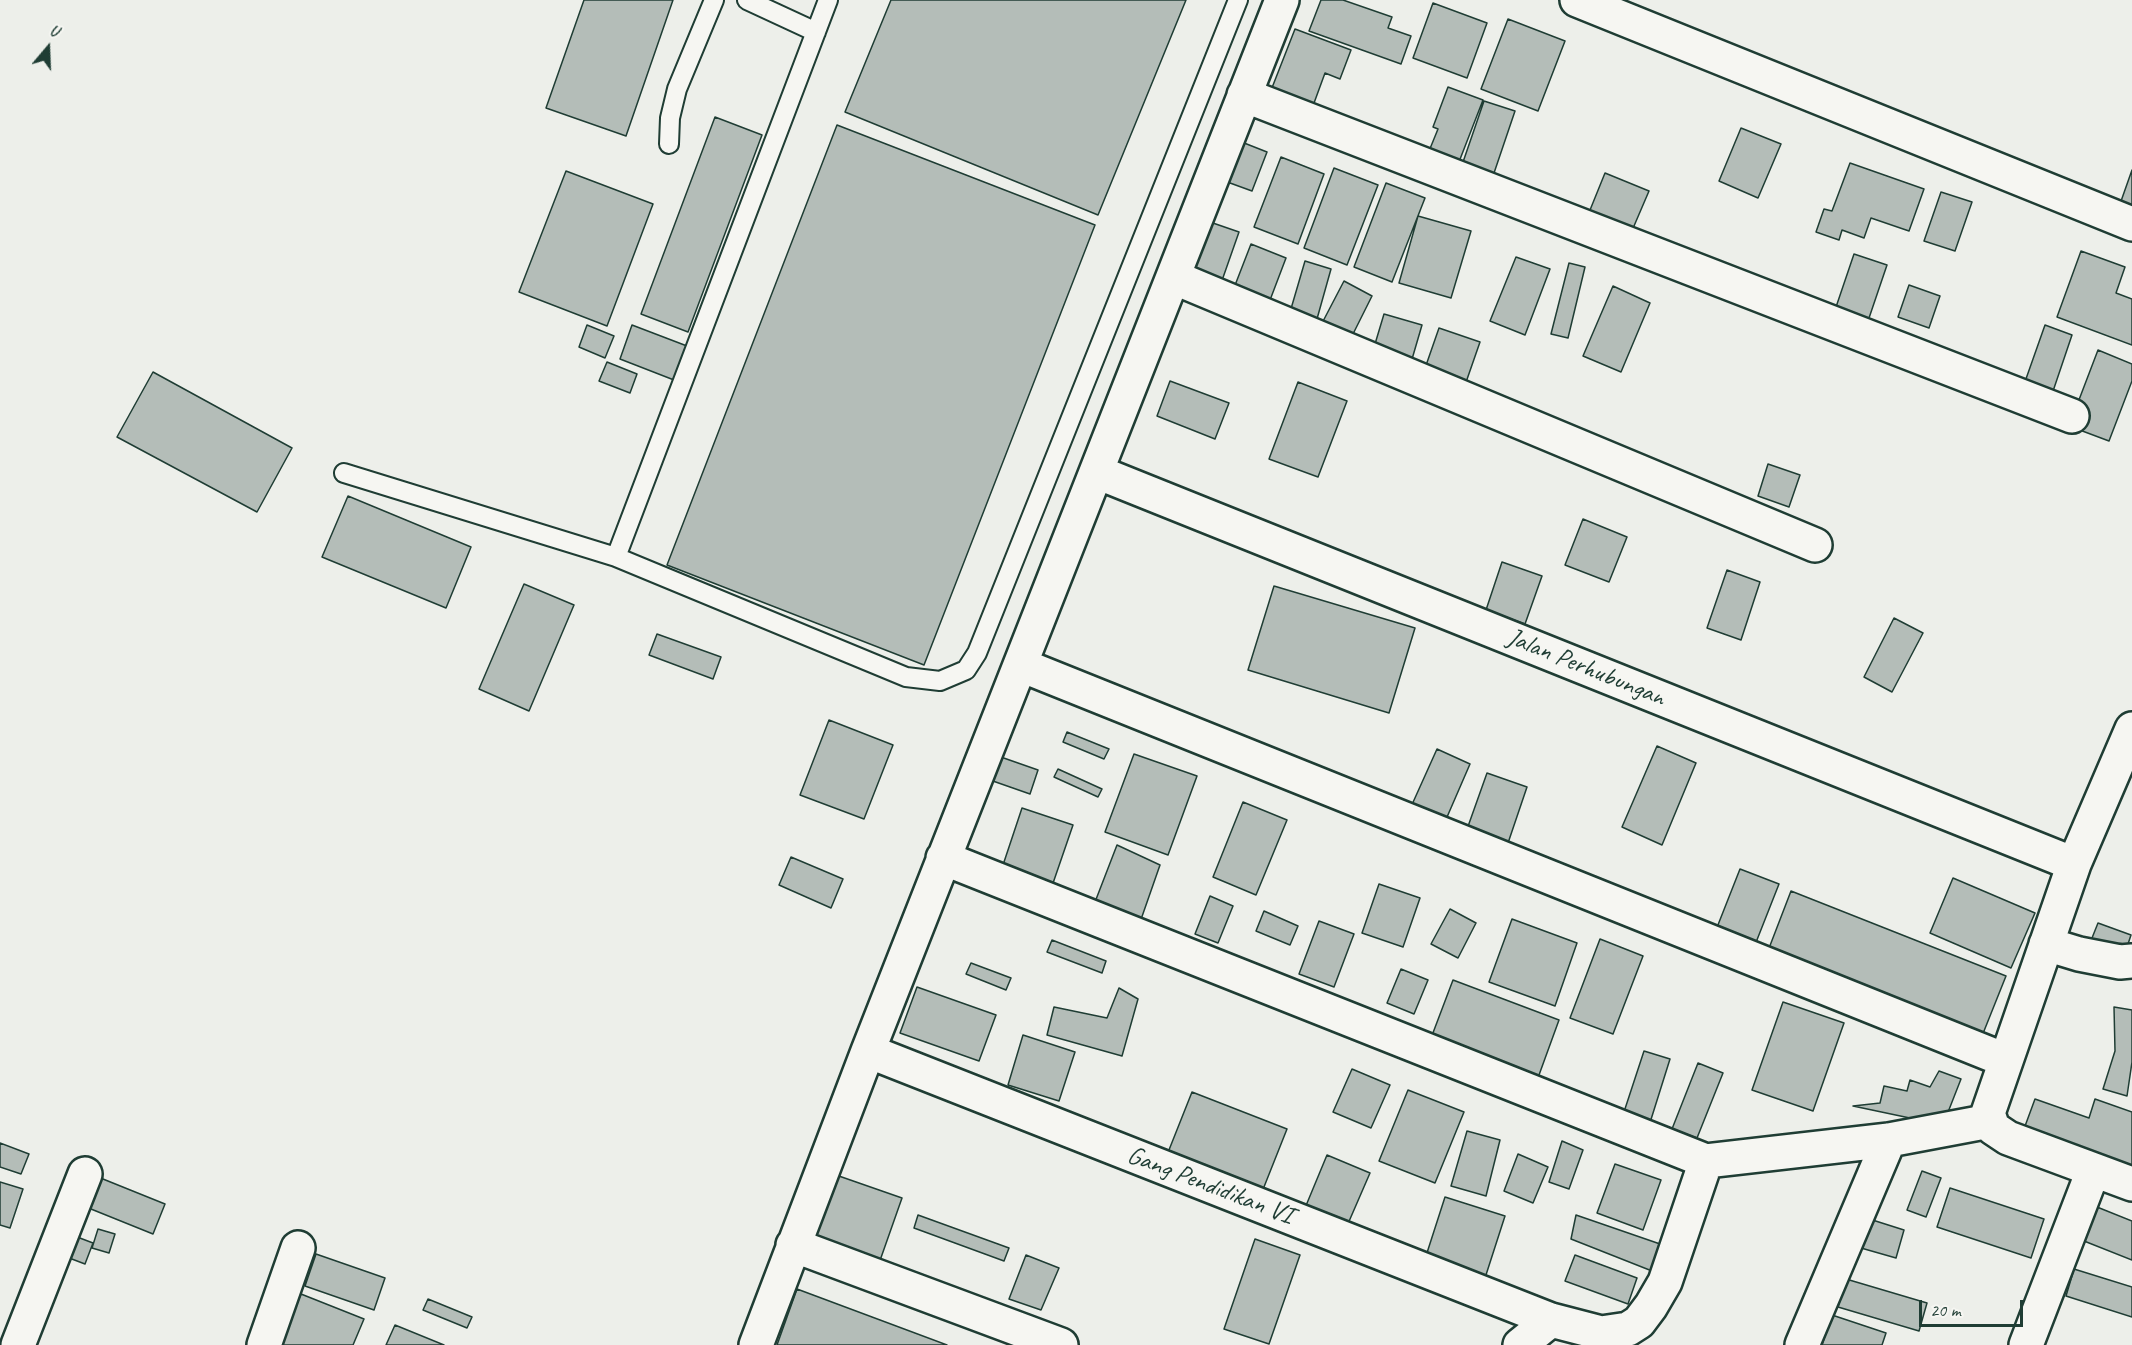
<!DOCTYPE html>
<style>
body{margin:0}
#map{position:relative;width:2132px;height:1345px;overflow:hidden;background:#edefea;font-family:Caveat,sans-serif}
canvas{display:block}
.north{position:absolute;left:18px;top:18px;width:60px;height:60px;-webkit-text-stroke:4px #f6f6f2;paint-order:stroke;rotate:19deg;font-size:16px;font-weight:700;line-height:24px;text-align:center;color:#1f3d34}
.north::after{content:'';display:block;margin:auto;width:21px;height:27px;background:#1f3d34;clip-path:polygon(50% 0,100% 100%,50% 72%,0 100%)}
.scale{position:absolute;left:1919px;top:1300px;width:104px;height:27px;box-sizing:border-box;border:3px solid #1f3d34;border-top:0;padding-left:8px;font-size:18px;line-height:21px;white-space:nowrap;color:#1f3d34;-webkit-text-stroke:4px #f6f6f2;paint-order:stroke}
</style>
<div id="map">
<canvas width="2132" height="1345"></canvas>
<div class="north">U</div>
<div class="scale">20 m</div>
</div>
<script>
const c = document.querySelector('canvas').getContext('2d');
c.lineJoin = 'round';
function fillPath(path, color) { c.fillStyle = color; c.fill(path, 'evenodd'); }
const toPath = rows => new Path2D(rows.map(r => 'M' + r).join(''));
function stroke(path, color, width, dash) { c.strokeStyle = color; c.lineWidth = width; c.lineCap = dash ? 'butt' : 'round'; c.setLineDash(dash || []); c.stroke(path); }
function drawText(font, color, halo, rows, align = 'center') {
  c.font = font + ' Caveat,sans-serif'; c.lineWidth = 4.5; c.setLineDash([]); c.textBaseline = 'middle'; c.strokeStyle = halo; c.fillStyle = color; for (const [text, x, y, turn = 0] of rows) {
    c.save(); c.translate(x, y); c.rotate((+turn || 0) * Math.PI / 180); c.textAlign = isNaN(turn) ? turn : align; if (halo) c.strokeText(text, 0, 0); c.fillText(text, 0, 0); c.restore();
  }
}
const building = toPath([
 [584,0,673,0,626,136,546,108,584,0],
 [891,0,1186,0,1098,215,845,112,891,0],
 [1321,0,1343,0,1392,17,1388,28,1411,36,1401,64,1309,31,1321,0],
 [1433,3,1487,23,1467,78,1413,58,1433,3],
 [1508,19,1565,41,1538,111,1481,89,1508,19],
 [1295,29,1351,50,1340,79,1325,73,1310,114,1268,98,1295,29],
 [1448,87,1483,100,1457,167,1427,156,1438,129,1433,127,1448,87],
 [1484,101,1515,111,1493,176,1462,165,1484,101],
 [715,117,762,135,688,332,641,314,715,117],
 [837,125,1095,225,924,665,667,565,837,125],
 [1741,128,1781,144,1758,198,1719,181,1741,128],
 [1234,139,1267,152,1252,191,1219,179,1234,139],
 [1281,157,1324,174,1298,244,1254,227,1281,157],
 [1850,163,1924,189,1909,231,1871,218,1864,238,1842,230,1839,240,1816,232,1824,209,1832,211,1850,163],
 [1334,168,1378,185,1347,265,1304,248,1334,168],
 [2132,170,2132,208,2120,204,2132,170],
 [566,171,653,204,607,326,519,292,566,171],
 [1605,173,1649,191,1631,233,1588,215,1605,173],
 [1386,183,1425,198,1392,282,1354,267,1386,183],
 [1941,192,1972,202,1955,251,1924,241,1941,192],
 [1418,216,1471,231,1451,298,1399,283,1418,216],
 [1210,222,1239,232,1219,289,1190,279,1210,222],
 [1251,244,1286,258,1267,308,1232,293,1251,244],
 [2081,251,2125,267,2116,293,2132,299,2132,345,2057,317,2081,251],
 [1854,254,1887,265,1868,321,1835,310,1854,254],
 [1516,257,1550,269,1525,335,1490,321,1516,257],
 [1305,261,1331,269,1315,326,1288,319,1305,261],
 [1569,263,1585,267,1568,338,1551,334,1569,263],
 [1344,281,1372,296,1349,342,1320,327,1344,281],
 [1909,285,1940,296,1929,328,1898,317,1909,285],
 [1613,286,1650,303,1621,372,1583,356,1613,286],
 [1384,314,1422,325,1410,366,1372,354,1384,314],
 [587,325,614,336,605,358,579,347,587,325],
 [632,325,687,346,674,380,620,359,632,325],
 [2045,325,2072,335,2049,403,2021,393,2045,325],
 [1439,328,1480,342,1464,388,1423,374,1439,328],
 [2098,350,2132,364,2132,381,2109,441,2069,426,2098,350],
 [607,362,637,374,630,393,599,381,607,362],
 [153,372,292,448,257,512,117,437,153,372],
 [1170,381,1229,403,1215,439,1157,416,1170,381],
 [1298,382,1347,401,1318,477,1269,459,1298,382],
 [1768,464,1800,475,1789,507,1758,496,1768,464],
 [348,496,471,547,446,608,322,557,348,496],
 [1583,519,1627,537,1609,582,1565,565,1583,519],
 [1502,562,1542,576,1525,624,1486,610,1502,562],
 [1727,570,1760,582,1741,640,1707,628,1727,570],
 [524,584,574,605,529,711,479,689,524,584],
 [1274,586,1415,628,1389,713,1248,670,1274,586],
 [1894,618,1923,633,1892,692,1864,677,1894,618],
 [657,634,721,657,713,679,649,655,657,634],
 [829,720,893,745,864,819,800,795,829,720],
 [1067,732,1109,749,1104,759,1063,742,1067,732],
 [1657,746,1696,763,1662,845,1622,827,1657,746],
 [1437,749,1470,764,1444,824,1410,809,1437,749],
 [1134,754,1197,776,1168,855,1105,832,1134,754],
 [998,756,1038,770,1030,794,990,780,998,756],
 [1058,769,1102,789,1098,797,1054,777,1058,769],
 [1487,773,1527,787,1507,846,1466,832,1487,773],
 [1243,802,1287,820,1256,895,1213,877,1243,802],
 [1022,808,1073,825,1051,889,1001,871,1022,808],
 [1117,845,1160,865,1138,928,1095,902,1117,845],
 [791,857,843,879,831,908,779,885,791,857],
 [1740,869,1779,884,1753,950,1714,935,1740,869],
 [1953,878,2035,913,2011,968,1930,933,1953,878],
 [1379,884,1420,898,1403,947,1362,933,1379,884],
 [1791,891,2006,976,1980,1041,1766,956,1791,891],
 [1210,896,1233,906,1218,943,1195,934,1210,896],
 [1450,909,1476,923,1458,958,1431,944,1450,909],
 [1264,911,1298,926,1290,945,1256,931,1264,911],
 [1512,919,1577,943,1555,1006,1489,982,1512,919],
 [1319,921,1354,934,1334,987,1299,974,1319,921],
 [2098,923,2131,935,2124,956,2090,943,2098,923],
 [1600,939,1643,956,1613,1034,1570,1018,1600,939],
 [1052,940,1106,961,1102,973,1047,952,1052,940],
 [971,963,1011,978,1006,990,966,974,971,963],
 [1401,969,1428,980,1414,1014,1387,1003,1401,969],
 [1453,980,1559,1020,1535,1086,1428,1046,1453,980],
 [917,987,996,1015,979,1061,900,1033,917,987],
 [1119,988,1138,999,1122,1056,1047,1035,1054,1007,1107,1018,1119,988],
 [1783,1002,1844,1023,1813,1111,1752,1090,1783,1002],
 [2114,1007,2132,1010,2132,1062,2127,1096,2103,1089,2115,1051,2114,1007],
 [1023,1035,1075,1052,1059,1101,1008,1085,1023,1035],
 [1644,1051,1670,1059,1648,1129,1621,1121,1644,1051],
 [1698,1063,1723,1073,1697,1138,1672,1129,1698,1063],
 [1352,1069,1390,1085,1371,1128,1333,1112,1352,1069],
 [1939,1071,1961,1079,1943,1125,1853,1106,1880,1103,1884,1086,1907,1091,1910,1080,1930,1087,1939,1071],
 [1408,1090,1464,1112,1435,1183,1379,1161,1408,1090],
 [1192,1092,1287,1129,1260,1197,1165,1160,1192,1092],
 [2035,1099,2089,1118,2095,1099,2132,1112,2132,1176,2021,1137,2035,1099],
 [1467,1131,1500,1140,1486,1196,1451,1186,1467,1131],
 [1562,1141,1583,1150,1569,1189,1549,1182,1562,1141],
 [0,1143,29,1154,21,1174,0,1167,0,1143],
 [1518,1154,1548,1167,1533,1203,1504,1191,1518,1154],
 [1327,1155,1370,1173,1347,1226,1305,1208,1327,1155],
 [1615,1164,1661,1180,1643,1230,1597,1213,1615,1164],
 [1922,1171,1941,1178,1926,1217,1907,1210,1922,1171],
 [836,1175,902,1198,877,1269,812,1246,836,1175],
 [98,1177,165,1204,153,1234,86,1207,98,1177],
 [0,1182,23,1189,10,1228,0,1225,0,1182],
 [1950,1188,2044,1219,2031,1258,1937,1227,1950,1188],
 [1445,1197,1505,1216,1485,1278,1425,1259,1445,1197],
 [2097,1207,2132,1221,2132,1260,2084,1241,2097,1207],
 [918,1215,1009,1248,1004,1261,914,1228,918,1215],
 [1576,1215,1663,1245,1652,1271,1571,1239,1576,1215],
 [1863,1217,1904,1230,1896,1258,1854,1246,1863,1217],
 [98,1229,115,1234,109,1253,92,1248,98,1229],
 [64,1232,93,1243,85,1264,56,1253,64,1232],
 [1255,1239,1300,1255,1269,1344,1224,1329,1255,1239],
 [316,1254,385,1278,374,1310,305,1286,316,1254],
 [1026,1255,1059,1268,1041,1310,1009,1299,1026,1255],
 [1575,1255,1637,1278,1628,1304,1565,1281,1575,1255],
 [2074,1269,2132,1287,2132,1317,2066,1296,2074,1269],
 [1846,1279,1927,1303,1919,1331,1838,1307,1846,1279],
 [797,1289,947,1345,777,1345,797,1289],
 [301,1294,364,1319,353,1345,280,1345,301,1294],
 [428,1299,472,1317,467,1328,423,1310,428,1299],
 [1832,1315,1886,1333,1882,1345,1822,1345,1832,1315],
 [395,1325,444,1345,386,1345,395,1325]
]);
const lane = toPath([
 [747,0,816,32],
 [828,0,616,557,906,677,940,681,966,670,977,653,1238,0],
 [669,144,670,118,677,89,714,0],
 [344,473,616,557]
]);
const street = toPath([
 [1577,0,2132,224],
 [1244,95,2072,416],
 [1173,277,1815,545],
 [1097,472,2074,864],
 [1021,665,2005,1060],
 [2132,729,2074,864,1988,1113,1993,1128,2008,1138,2132,1184],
 [943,858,1706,1161,1889,1140,1990,1121],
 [2046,944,2079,954,2120,962,2132,961],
 [868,1051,1551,1320,1601,1333,1628,1329,1639,1322,1651,1306,1665,1282,1706,1161],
 [793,1245,1061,1345],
 [18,1345,85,1174],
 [264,1345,298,1248],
 [756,1345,868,1051,1282,0],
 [1520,1345,1551,1320],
 [1802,1345,1889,1140],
 [2026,1345,2093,1171]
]);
const streetNames = [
 ["Jalan Perhubungan",1586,668,22],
 ["Gang Pendidikan VI",1210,1186,21]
];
fillPath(building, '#b4bdb8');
stroke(building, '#1f3d34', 1.5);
stroke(lane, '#1f3d34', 22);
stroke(street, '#1f3d34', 38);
stroke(lane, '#f6f6f2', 18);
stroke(street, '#f6f6f2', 33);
drawText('26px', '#1f3d34', '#f6f6f2', streetNames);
</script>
